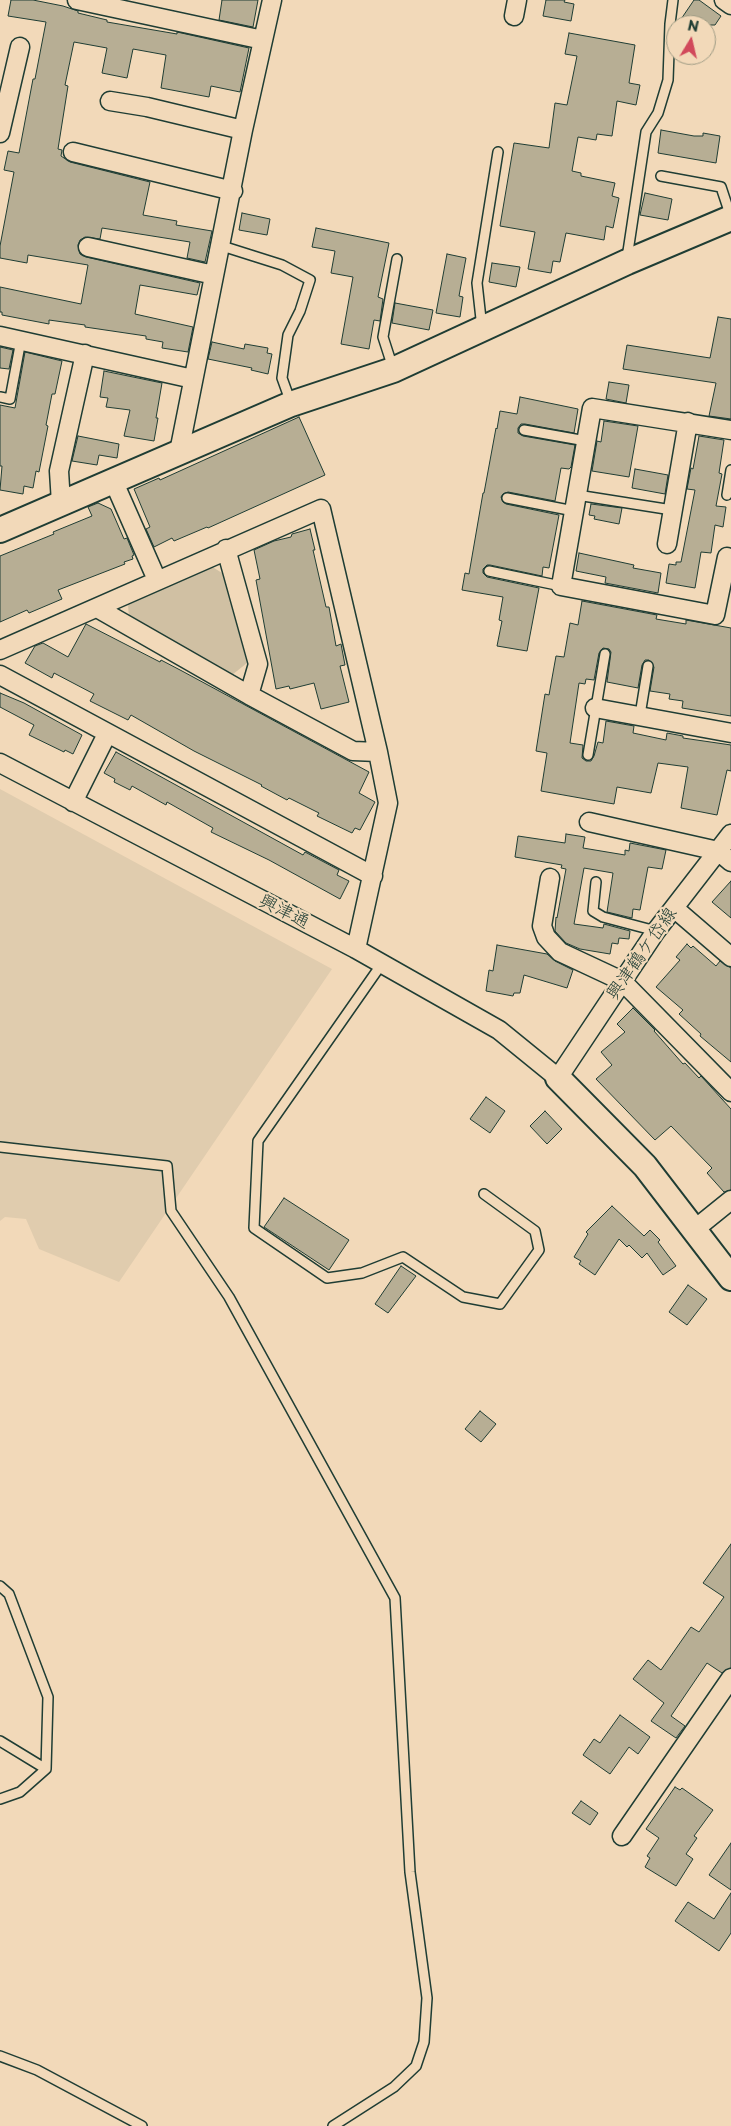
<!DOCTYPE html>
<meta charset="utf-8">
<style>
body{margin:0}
#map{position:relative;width:731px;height:2126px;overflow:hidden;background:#f2d9b9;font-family:"Playpen Sans",sans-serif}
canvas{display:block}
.north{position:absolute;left:666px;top:15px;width:50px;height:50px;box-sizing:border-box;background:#f2d9b9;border:1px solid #9e9b84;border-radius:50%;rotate:9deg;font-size:14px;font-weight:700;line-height:20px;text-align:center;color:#1f3d34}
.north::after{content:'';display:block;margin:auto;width:18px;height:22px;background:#d1495b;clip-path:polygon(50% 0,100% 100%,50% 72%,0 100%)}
</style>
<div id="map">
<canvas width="731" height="2126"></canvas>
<div class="north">N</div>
</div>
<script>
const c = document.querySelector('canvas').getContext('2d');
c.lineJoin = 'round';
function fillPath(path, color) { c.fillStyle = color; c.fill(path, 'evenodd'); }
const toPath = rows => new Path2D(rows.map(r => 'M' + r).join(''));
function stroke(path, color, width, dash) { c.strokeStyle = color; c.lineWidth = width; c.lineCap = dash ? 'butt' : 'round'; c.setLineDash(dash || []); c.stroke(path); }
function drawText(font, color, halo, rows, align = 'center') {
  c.font = font + ' "Playpen Sans","Klee One",sans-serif'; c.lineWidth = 4.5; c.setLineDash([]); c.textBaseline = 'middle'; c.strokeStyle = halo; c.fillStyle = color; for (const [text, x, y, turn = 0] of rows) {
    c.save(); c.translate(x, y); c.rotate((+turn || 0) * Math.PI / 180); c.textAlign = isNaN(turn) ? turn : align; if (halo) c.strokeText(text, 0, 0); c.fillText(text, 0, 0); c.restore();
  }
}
const built = toPath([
 [0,789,332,969,119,1282,39,1249,26,1219,5,1217,0,1221]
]);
const green = toPath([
 [211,566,222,573,247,663,232,675,129,619,128,604]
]);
const building = toPath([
 [11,0,33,0,63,6,78,11,78,13,107,20,107,22,177,34,177,32,249,48,240,92,211,86,209,97,161,88,166,55,133,49,127,78,102,73,107,48,74,42,65,85,68,86,58,149,62,150,61,156,70,162,150,182,143,215,177,221,176,225,212,231,205,262,187,258,190,242,102,228,100,239,85,237,80,240,78,245,80,254,86,257,200,283,197,295,140,285,135,314,193,327,188,352,162,348,163,342,146,339,146,336,85,327,85,325,49,320,49,324,2,315,2,312,0,312,0,287,81,304,88,265,28,255,27,263,0,258,0,246,14,172,4,170,8,151,19,153,33,79,35,79,46,22,8,16,11,0],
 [222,0,258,0,253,27,219,20,222,0],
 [546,0,565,0,564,2,574,4,571,21,543,16,546,0],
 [694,0,699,0,721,16,715,25,677,25,694,0],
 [569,33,635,45,629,83,640,85,636,105,617,101,612,136,597,134,596,140,578,137,572,171,581,173,581,176,615,183,612,196,619,198,613,228,606,226,604,240,566,233,560,262,553,261,551,273,528,269,535,232,500,226,514,143,549,148,555,103,567,105,577,56,565,54,569,33],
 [661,130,694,136,703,136,703,133,720,136,716,163,658,153,661,130],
 [645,193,672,199,668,220,640,215,645,193],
 [242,213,270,219,267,235,239,230,242,213],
 [316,228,389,243,378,297,383,299,380,321,374,320,369,349,341,344,353,277,331,273,335,251,312,247,316,228],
 [447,254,466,258,459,296,463,297,460,317,436,313,447,254],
 [492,263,520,267,516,287,489,282,492,263],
 [395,303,433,310,429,330,392,323,395,303],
 [718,317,731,319,731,419,709,416,716,383,623,369,627,345,710,358,718,317],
 [212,342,244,349,245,344,268,348,267,353,272,354,268,374,251,370,252,368,208,359,212,342],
 [0,347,13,350,9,369,0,368,0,347],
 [25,352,62,361,55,394,52,394,46,425,48,426,39,472,36,471,33,488,24,486,23,494,0,490,2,466,0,466,0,405,15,408,25,352],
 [104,371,162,383,156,418,158,418,154,441,124,436,130,410,106,407,108,398,100,397,104,371],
 [609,382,629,385,626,403,606,399,609,382],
 [520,397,578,409,574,433,525,424,521,424,518,428,518,433,523,436,575,445,571,467,569,469,561,468,555,501,508,492,503,494,501,497,503,502,506,504,559,515,549,568,543,567,542,576,490,565,487,565,483,569,483,573,487,577,539,588,527,651,497,646,502,621,499,620,503,597,462,590,465,573,469,574,483,493,484,493,496,428,497,429,500,411,517,414,520,397],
 [299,417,325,475,208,528,207,527,174,541,172,538,154,547,146,529,150,527,134,489,159,478,160,480,299,417],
 [604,421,638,426,629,477,592,471,597,441,601,442,604,421],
 [78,436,119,444,117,458,99,455,97,465,72,461,78,436],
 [699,436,724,440,719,473,722,474,716,506,726,507,723,527,715,525,711,553,701,552,695,588,666,583,669,564,676,565,676,562,681,562,695,490,687,489,691,468,693,469,699,436],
 [635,469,668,475,665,494,632,488,635,469],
 [98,503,111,509,124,539,127,538,134,555,132,556,133,559,124,562,125,564,58,590,62,599,29,613,27,610,0,622,0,556,54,534,53,532,92,516,88,507,98,503],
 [591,504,622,508,619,524,594,519,595,516,589,515,591,504],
 [310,529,315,550,313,550,326,607,329,607,336,646,341,644,345,665,340,666,349,702,321,709,314,683,290,689,289,686,276,689,256,580,260,579,254,550,274,541,291,537,292,534,310,529],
 [579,553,634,565,633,568,661,573,658,593,605,583,606,577,576,571,579,553],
 [582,601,657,615,656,619,686,624,686,620,731,628,731,716,682,708,683,701,669,699,670,694,650,691,654,667,649,660,645,660,642,665,638,688,607,682,611,652,609,649,603,648,599,653,594,680,586,679,585,684,579,683,570,743,583,745,582,758,586,761,591,761,594,756,598,742,603,743,606,721,634,726,633,733,666,740,667,733,683,736,683,738,731,745,731,771,727,770,717,815,681,808,688,767,658,763,651,793,617,787,614,804,541,791,547,753,536,751,545,694,549,695,556,656,564,657,570,623,578,625,582,601],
 [86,624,160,662,161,660,182,671,369,772,359,793,375,802,360,830,355,828,352,833,317,816,319,813,289,798,287,800,261,786,262,785,194,751,131,715,128,720,90,701,94,694,54,673,52,678,25,663,35,646,43,643,68,657,86,624],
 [0,693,24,703,82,735,73,754,65,750,64,752,29,735,34,725,0,707,0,693],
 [116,752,303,855,305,852,339,870,337,875,349,881,340,899,269,860,211,832,213,828,167,802,166,805,132,786,130,790,114,782,115,779,104,773,116,752],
 [566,834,585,837,583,848,625,855,625,850,629,851,630,843,666,850,662,869,648,867,640,910,633,909,632,918,607,912,613,873,584,868,574,924,603,928,604,924,630,931,629,939,619,938,618,944,612,943,610,954,580,949,566,943,555,931,556,917,557,918,566,869,561,868,562,865,515,857,518,836,565,843,566,834],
 [731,881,731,918,712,902,731,881],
 [687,944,691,948,693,946,716,966,720,961,731,968,731,1062,700,1036,701,1034,679,1014,683,1010,656,987,680,960,676,957,687,944],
 [497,945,547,954,555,961,573,970,567,988,524,975,520,993,514,993,513,996,486,991,489,970,493,971,497,945],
 [633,1008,655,1030,654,1031,683,1064,685,1063,699,1078,701,1076,731,1109,731,1190,724,1192,707,1173,712,1168,671,1126,655,1140,596,1079,612,1065,601,1052,625,1032,617,1024,633,1008],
 [486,1097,505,1111,490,1133,470,1119,486,1097],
 [545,1111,562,1129,547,1144,530,1126,545,1111],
 [284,1198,349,1240,329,1270,264,1227,284,1198],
 [612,1206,644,1236,650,1230,660,1240,658,1242,676,1266,663,1275,647,1253,642,1258,629,1245,627,1247,619,1239,595,1275,579,1264,581,1261,574,1257,588,1234,586,1232,612,1206],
 [401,1266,416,1276,388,1313,375,1304,401,1266],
 [688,1285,707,1299,687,1325,669,1312,688,1285],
 [480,1411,496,1424,481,1442,465,1429,480,1411],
 [731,1544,731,1668,722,1673,707,1663,671,1716,685,1726,676,1738,651,1721,664,1703,633,1679,648,1660,661,1670,691,1627,699,1632,724,1597,703,1583,731,1544],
 [620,1715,650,1737,638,1754,629,1747,610,1774,583,1755,594,1739,600,1743,620,1715],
 [675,1787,680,1790,682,1788,713,1810,694,1836,697,1838,686,1854,693,1859,676,1886,645,1867,650,1858,647,1856,659,1838,646,1829,675,1787],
 [581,1801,598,1813,590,1825,572,1813,581,1801],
 [731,1843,731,1890,709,1875,731,1843],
 [731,1893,731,1933,719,1951,675,1921,688,1902,714,1919,731,1893]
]);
const lane = toPath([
 [661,176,721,187,731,217],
 [222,246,282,265,310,280,300,311,288,335,282,378,291,403],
 [627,258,646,132,658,113,668,80,670,24,673,0],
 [482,328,477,283,498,152],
 [393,368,383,337,397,259],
 [0,397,10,399,21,340],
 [524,430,586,441],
 [577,495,672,510],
 [727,495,731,470],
 [507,498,574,511],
 [489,571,561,586],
 [640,715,648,666],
 [588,755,605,654],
 [596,882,593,911,603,917,656,931],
 [381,965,258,1141,254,1228,327,1278,362,1273,403,1257,463,1297,500,1304,539,1250,535,1231,484,1194],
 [0,1147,167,1166,171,1211,229,1297,395,1598,410,1872,427,1998,424,2042,416,2066,394,2087,333,2126],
 [0,1586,9,1594,48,1697,46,1769,20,1792,0,1799],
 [0,1741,46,1769],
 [0,2056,37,2070,142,2126]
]);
const street = toPath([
 [77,0,263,40],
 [724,0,731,5],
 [514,16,517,0],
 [110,101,147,107,243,130],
 [0,133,20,47],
 [73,152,233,191],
 [88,247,214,275],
 [0,336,193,379],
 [179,452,243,130,272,0],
 [113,480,157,580],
 [61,503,59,471,85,354],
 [667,544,688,422],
 [226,549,258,664,249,695],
 [727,557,715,615,561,586,592,408,731,430],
 [97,608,249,695,353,751,378,752],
 [0,650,321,509,378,752,388,803,356,949],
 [0,675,373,876],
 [595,708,731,733],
 [0,763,356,949,499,1030,558,1078,656,931,731,834],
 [73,802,107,734],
 [589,822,718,851,731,862],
 [550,878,542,926,546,937,560,952,622,981,731,1092],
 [674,908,731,957],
 [695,1229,731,1200],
 [622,1836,731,1678]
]);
const secondary = toPath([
 [0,530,291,404,393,370,627,262,731,218],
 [558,1078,645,1166,731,1278]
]);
const streetNames = [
 ["興津通",284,912,27],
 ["興津鶴ケ岱線",642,954,-55]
];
fillPath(built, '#e0ccae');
fillPath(green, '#d0c0a3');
fillPath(building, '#b7ae94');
stroke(building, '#1f3d34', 1);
stroke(lane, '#1f3d34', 12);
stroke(street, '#1f3d34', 21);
stroke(secondary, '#1f3d34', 28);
stroke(lane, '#f2d9b9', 9);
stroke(street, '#f2d9b9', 18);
stroke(secondary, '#f2d9b9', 24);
drawText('18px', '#1f3d34', '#f2d9b9', streetNames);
</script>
